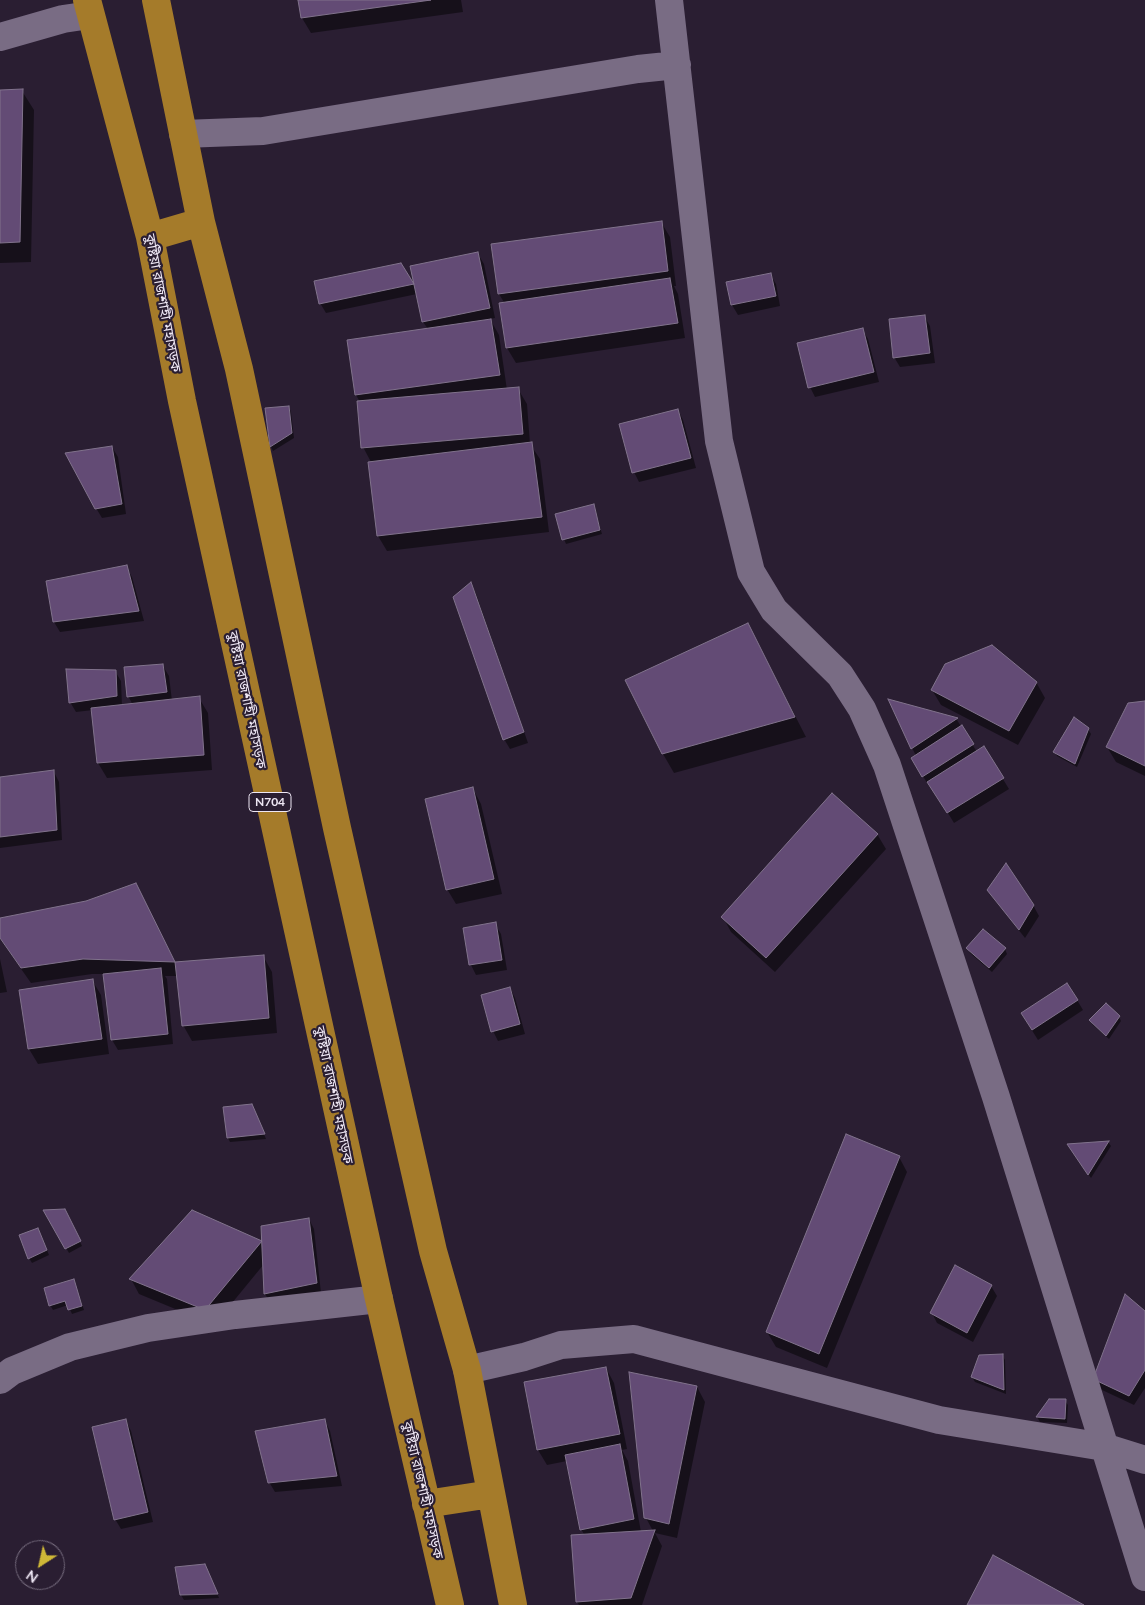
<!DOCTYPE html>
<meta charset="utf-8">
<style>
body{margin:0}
#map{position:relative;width:1145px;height:1605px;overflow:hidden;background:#2a1e32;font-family:Lato,sans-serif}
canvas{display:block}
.north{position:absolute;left:15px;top:1540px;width:50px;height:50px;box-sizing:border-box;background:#2a1e32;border:1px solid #786e80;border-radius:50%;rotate:215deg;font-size:14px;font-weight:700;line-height:20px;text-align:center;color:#eee7f4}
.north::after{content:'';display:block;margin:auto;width:18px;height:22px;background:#cfb837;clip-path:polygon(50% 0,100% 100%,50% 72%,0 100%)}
</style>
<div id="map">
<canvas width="1145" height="1605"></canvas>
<div class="north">N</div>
</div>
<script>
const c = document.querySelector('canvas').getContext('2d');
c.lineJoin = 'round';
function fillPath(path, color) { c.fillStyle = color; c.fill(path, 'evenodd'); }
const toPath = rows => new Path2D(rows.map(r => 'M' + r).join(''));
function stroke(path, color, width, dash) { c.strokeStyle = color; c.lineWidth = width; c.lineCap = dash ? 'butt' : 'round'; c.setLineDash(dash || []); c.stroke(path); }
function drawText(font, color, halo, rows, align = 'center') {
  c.font = font + ' Lato,"Noto Sans Bengali",sans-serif'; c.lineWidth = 4.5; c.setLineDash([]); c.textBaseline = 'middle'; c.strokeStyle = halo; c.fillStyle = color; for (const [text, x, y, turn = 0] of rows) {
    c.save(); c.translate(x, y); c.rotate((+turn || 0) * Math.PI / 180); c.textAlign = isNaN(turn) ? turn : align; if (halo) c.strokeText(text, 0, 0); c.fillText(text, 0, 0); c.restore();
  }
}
const shadow = toPath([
 [300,0,461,0,463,12,311,33,302,18],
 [0,91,22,91,34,110,31,262,0,263],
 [661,222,670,237,676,286,674,286,678,294,685,338,516,363,507,348,505,304,499,294],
 [478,254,484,264,495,318,490,319,499,335,507,390,518,389,527,404,530,444,540,459,549,532,387,551,378,536,369,463,371,462,363,447,360,402,356,395,428,329,423,322,417,294,326,313,320,303,400,264,416,289],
 [770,274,776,284,780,306,738,315,732,305],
 [924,316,930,326,935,363,900,367,894,357],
 [862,329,868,339,879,382,815,397,810,387],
 [289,407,291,412,294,438,273,451,271,447,267,410],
 [678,410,683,420,696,468,639,482,634,472],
 [112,447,118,457,126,514,102,518,96,508],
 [593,505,602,534,566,544,564,539],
 [126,567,132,577,144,621,60,632,54,622,48,582],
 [471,584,476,594,528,743,510,749,504,739],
 [748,624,806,737,674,773,663,754],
 [163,666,169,676,172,701,199,698,208,713,212,770,107,778,98,763,93,710,76,712,70,702,115,671,121,681,122,706,133,705,128,696],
 [1036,682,1045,698,1018,745,941,705,932,690],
 [890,701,957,720,977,752,984,748,1009,789,954,823,931,785,929,786,918,768,916,756],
 [1145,703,1145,776,1116,762,1107,747],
 [1088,729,1091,734,1077,767,1057,756,1055,752],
 [54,772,59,782,62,840,0,848,0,778],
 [473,789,481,804,502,894,456,904,447,889],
 [877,834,886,849,775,972,731,932,723,917],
 [989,890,1033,905,1039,916,1025,938,995,900],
 [144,900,175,963,263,956,272,972,277,1033,192,1041,183,1025,178,976,165,976,167,979,173,1044,118,1050,112,1040,105,974,92,974,31,983,0,939,0,919],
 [495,924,501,934,507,970,476,975,471,965],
 [968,948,1005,949,1007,954,992,972,970,953],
 [0,959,7,992,0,993],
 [92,980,101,995,109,1054,38,1064,29,1049],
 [510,988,515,998,525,1034,498,1041,493,1031],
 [1077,1000,1083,1010,1038,1040,1028,1024],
 [1119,1017,1121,1021,1109,1039,1093,1025,1090,1020],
 [254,1110,266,1139,230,1142,228,1138],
 [1108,1142,1111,1146,1091,1178,1071,1149],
 [899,1157,907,1172,827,1368,776,1347,767,1332],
 [45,1211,67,1215,82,1246,69,1253],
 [193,1211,263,1243,309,1219,314,1229,321,1293,271,1304,265,1294,264,1264,214,1325,139,1294,131,1279],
 [38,1229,49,1255,32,1263,29,1258],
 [74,1281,84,1310,72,1314,68,1305,53,1310,50,1305],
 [991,1286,997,1296,973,1342,937,1323,932,1313],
 [1145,1313,1145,1388,1134,1405,1100,1389,1095,1379],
 [1002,1355,1005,1360,1006,1394,975,1382,972,1377],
 [606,1368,614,1383,627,1449,622,1450,628,1461,641,1532,653,1531,646,1518,697,1387,705,1402,677,1538,655,1533,662,1546,642,1605,579,1605,577,1602,572,1537,585,1536,581,1529,567,1461,547,1465,538,1450],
 [1049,1400,1065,1401,1068,1405,1067,1423,1040,1422,1037,1417],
 [126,1421,131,1431,153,1522,121,1529,115,1519],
 [325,1421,330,1431,342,1486,275,1492,269,1482],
 [207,1570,219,1598,184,1600,181,1595]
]);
const building = toPath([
 [298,0,431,0,301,18,298,0],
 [23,89,20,242,0,243,0,90,23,89],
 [662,221,668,271,498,294,491,244,662,221],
 [478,252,490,308,422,322,410,266,478,252],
 [401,263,414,284,319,304,314,281,401,263],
 [771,273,776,296,731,305,726,282,771,273],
 [670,278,678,323,506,348,499,303,670,278],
 [925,315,930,353,893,358,889,319,925,315],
 [491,319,500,375,355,395,347,340,491,319],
 [863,328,874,372,808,388,797,343,863,328],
 [519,387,523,434,361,448,357,401,519,387],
 [289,406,292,433,270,447,265,408,289,406],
 [678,409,691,458,632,473,619,424,678,409],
 [532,442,542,517,377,536,368,462,532,442],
 [112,446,122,504,95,509,65,453,112,446],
 [594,504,600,530,562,540,555,514,594,504],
 [127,565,139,611,53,622,46,581,127,565],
 [471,582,524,732,503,740,453,597,471,582],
 [748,623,795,717,662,754,625,680,748,623],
 [992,645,1037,682,1009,731,931,690,945,664,992,645],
 [163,664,167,692,127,697,124,667,163,664],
 [66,669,116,670,117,696,69,703,66,669],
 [200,696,204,755,97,763,91,708,200,696],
 [888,699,958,718,911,749,888,699],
 [1145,701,1145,766,1106,747,1128,703,1145,701],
 [1074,717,1089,728,1075,764,1053,752,1074,717],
 [962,725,974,744,922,777,911,758,962,725],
 [984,746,1004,778,947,813,927,782,984,746],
 [54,770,57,830,0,837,0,777,54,770],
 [473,787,494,879,446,890,425,799,473,787],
 [832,793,878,834,766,958,721,917,832,793],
 [1006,863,1034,905,1019,930,987,890,1006,863],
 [136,883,175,962,83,959,21,968,0,938,0,918,86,901,136,883],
 [496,922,502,960,469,965,463,928,496,922],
 [983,929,1006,948,989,968,966,948,983,929],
 [264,955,269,1018,182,1026,175,962,264,955],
 [161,968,168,1034,111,1040,103,974,161,968],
 [93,979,102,1039,28,1049,19,990,93,979],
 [1067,983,1078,1000,1032,1030,1021,1013,1067,983],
 [510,987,520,1024,491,1032,481,995,510,987],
 [1106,1003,1120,1016,1106,1036,1089,1020,1106,1003],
 [252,1104,265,1134,227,1138,223,1107,252,1104],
 [846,1134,900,1156,819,1354,766,1332,846,1134],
 [1109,1141,1088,1175,1067,1144,1109,1141],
 [65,1209,81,1241,65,1249,43,1210,65,1209],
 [192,1210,262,1241,205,1310,129,1279,192,1210],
 [309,1218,317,1283,264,1294,261,1226,309,1218],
 [38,1228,47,1250,28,1259,19,1235,38,1228],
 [955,1265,992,1285,967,1333,930,1313,955,1265],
 [74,1279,82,1306,68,1310,65,1301,49,1306,44,1288,74,1279],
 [1125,1294,1145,1311,1145,1370,1129,1396,1093,1379,1125,1294],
 [1003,1354,1004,1390,971,1377,979,1355,1003,1354],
 [606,1367,620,1434,537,1450,524,1382,606,1367],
 [629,1372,697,1386,669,1524,644,1518,629,1372],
 [1049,1399,1066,1399,1065,1419,1036,1417,1049,1399],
 [126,1419,148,1512,114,1520,92,1427,126,1419],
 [325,1419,337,1476,268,1483,255,1431,325,1419],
 [620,1444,634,1519,580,1530,565,1455,620,1444],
 [655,1530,631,1598,576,1602,571,1535,655,1530],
 [993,1555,1084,1605,967,1605,993,1555],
 [205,1564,218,1594,180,1595,175,1567,205,1564]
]);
const minor = toPath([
 [669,0,719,441,751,572,774,610,840,675,862,709,887,765,996,1097,1145,1577],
 [0,37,63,19,90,15],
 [183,134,263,131,638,69,677,65],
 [467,1370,524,1357,561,1345,634,1339,939,1420,1104,1447,1145,1460],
 [0,1380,12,1371,70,1347,148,1328,235,1315,379,1299]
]);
const highway = toPath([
 [87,0,150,237,182,401,282,857,379,1299,450,1605],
 [156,0,201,222,239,369,337,828,433,1251,467,1370,513,1605],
 [150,237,201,222],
 [426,1504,491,1494]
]);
const shields = [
 [270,802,42]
];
const shieldNames = [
 ["N704",270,802]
];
const streetNames = [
 ["কুষ্টিয়া রাজশাহী মহাসড়ক",163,303,79],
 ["কুষ্টিয়া রাজশাহী মহাসড়ক",247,700,78],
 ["কুষ্টিয়া রাজশাহী মহাসড়ক",334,1095,78],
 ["কুষ্টিয়া রাজশাহী মহাসড়ক",423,1490,77]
];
fillPath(shadow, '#0007');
fillPath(building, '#634b75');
stroke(building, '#81738c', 1);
stroke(minor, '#796c84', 28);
stroke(highway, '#a57b2a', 28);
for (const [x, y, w] of shields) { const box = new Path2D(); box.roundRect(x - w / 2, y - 9.5, w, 19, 4); c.fillStyle = '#2a1e32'; c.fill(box); stroke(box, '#eee7f4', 1); }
drawText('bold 12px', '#eee7f4', null, shieldNames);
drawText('14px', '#eee7f4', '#2a1e32', streetNames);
</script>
